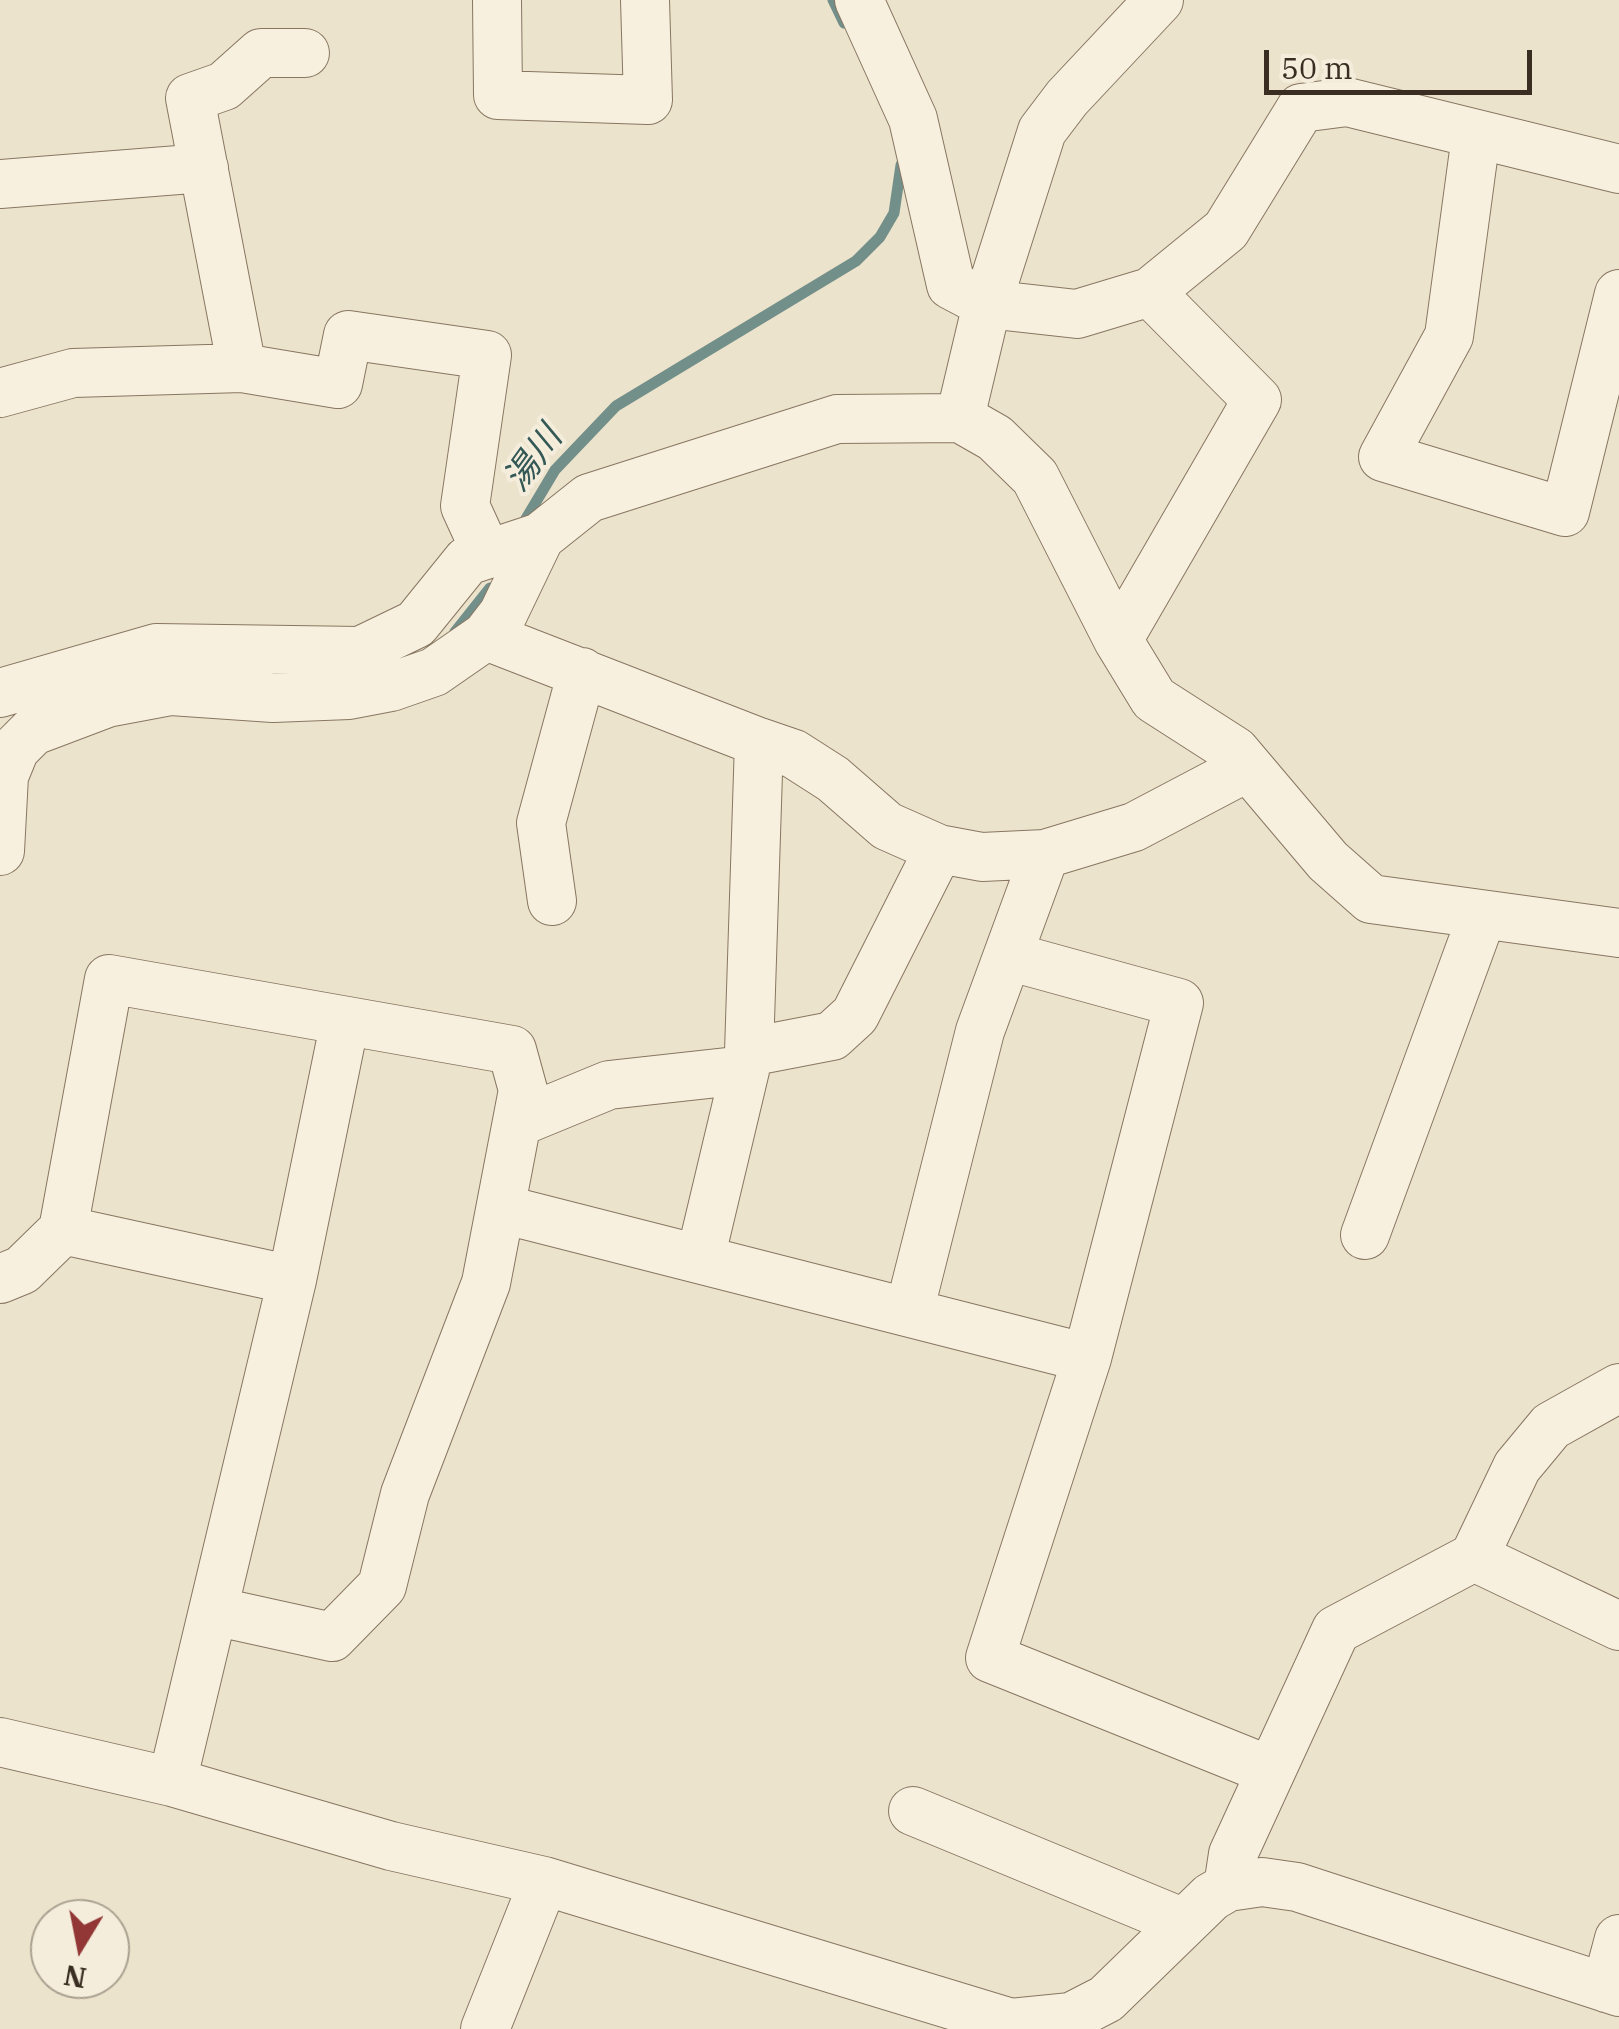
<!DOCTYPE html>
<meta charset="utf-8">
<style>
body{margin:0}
#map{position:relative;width:1619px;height:2029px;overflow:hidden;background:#ece3cc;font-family:"IBM Plex Serif",serif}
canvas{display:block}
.north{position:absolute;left:30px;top:1899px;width:100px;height:100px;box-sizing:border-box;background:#f4eddb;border:2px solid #aaa191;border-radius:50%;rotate:190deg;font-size:28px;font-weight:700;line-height:40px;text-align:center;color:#3a2e23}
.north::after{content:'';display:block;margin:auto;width:35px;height:45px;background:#923736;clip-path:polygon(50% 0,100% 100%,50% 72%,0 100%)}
.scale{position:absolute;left:1264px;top:50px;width:268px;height:45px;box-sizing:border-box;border:5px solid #3a2e23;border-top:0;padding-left:12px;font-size:30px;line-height:35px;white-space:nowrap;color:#3a2e23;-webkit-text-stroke:8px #f4eddb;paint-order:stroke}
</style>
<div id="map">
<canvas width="1619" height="2029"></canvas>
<div class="north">N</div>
<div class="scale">50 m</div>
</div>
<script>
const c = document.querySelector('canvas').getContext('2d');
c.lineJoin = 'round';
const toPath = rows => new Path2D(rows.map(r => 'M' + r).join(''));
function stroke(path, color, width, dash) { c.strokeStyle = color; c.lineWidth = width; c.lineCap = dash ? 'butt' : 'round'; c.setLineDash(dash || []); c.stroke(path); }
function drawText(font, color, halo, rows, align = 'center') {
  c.font = font + ' "IBM Plex Serif","Noto Sans JP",serif'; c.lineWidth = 8; c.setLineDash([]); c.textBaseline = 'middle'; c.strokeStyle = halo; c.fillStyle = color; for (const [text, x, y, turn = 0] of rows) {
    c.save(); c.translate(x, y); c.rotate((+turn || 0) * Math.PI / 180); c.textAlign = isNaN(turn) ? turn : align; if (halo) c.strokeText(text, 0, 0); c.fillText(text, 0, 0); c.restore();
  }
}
const stream = toPath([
 [833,0,844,23],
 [521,527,555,470,616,406,856,261,880,237,894,213,901,165],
 [455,632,490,588]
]);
const minor = toPath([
 [497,0,498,95,648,100,645,0],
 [859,0,913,119,951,285,987,304,960,418],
 [1159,0,1067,98,1042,131,987,304,1077,314,1150,292,1226,230,1301,108,1347,102,1619,169],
 [1476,136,1449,336,1383,457,1565,512,1619,294],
 [0,184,204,168],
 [242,368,190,98,224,86,261,53,305,53],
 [0,393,73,373,242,368,338,384,348,335,487,355,465,506,487,554],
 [486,636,759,742,749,1052,745,1070],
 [1118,640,1257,400,1150,292],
 [0,693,156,648,360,651,416,624,467,561,540,537,589,498,837,419,960,418,995,438,1035,477,1118,640,1154,699,1235,751,1328,861,1371,899,1619,933],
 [759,742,794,754,833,779,887,826,939,849,982,857,1045,854],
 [0,851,4,776,15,749,33,731,107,703,171,691,273,698,349,695,391,687,434,672,486,636,503,614,540,537],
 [552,901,541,823,582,672],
 [1008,956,1179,1003,1087,1358,990,1658,1271,1771],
 [749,1052,832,1036,855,1015,939,849],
 [519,1122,609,1085,745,1070,700,1259],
 [502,1209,1087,1358],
 [1365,1235,1482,916],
 [0,1279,22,1270,63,1230],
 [909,1312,980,1031,1045,854,1134,827,1248,767],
 [1474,1557,1619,1626],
 [214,1611,332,1637,382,1586,405,1494,486,1283,523,1090,512,1050,109,979,63,1230,292,1280],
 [0,1742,172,1782,391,1846,544,1881,1011,2023,1071,2017,1106,1999,1211,1897,1228,1887,1262,1882,1297,1887,1619,1992],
 [172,1782,292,1280,345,1021],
 [913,1811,1184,1923],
 [1228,1887,1233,1854,1336,1630,1474,1557,1517,1467,1551,1426,1619,1388],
 [1606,1988,1619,1939],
 [485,2029,544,1881]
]);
const waterNames = [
 ["湯川",534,459,-54]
];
stroke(stream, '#738f89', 11);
stroke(minor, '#887661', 50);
stroke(minor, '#f7f0df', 48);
drawText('italic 35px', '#345856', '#f4eddb', waterNames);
</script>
